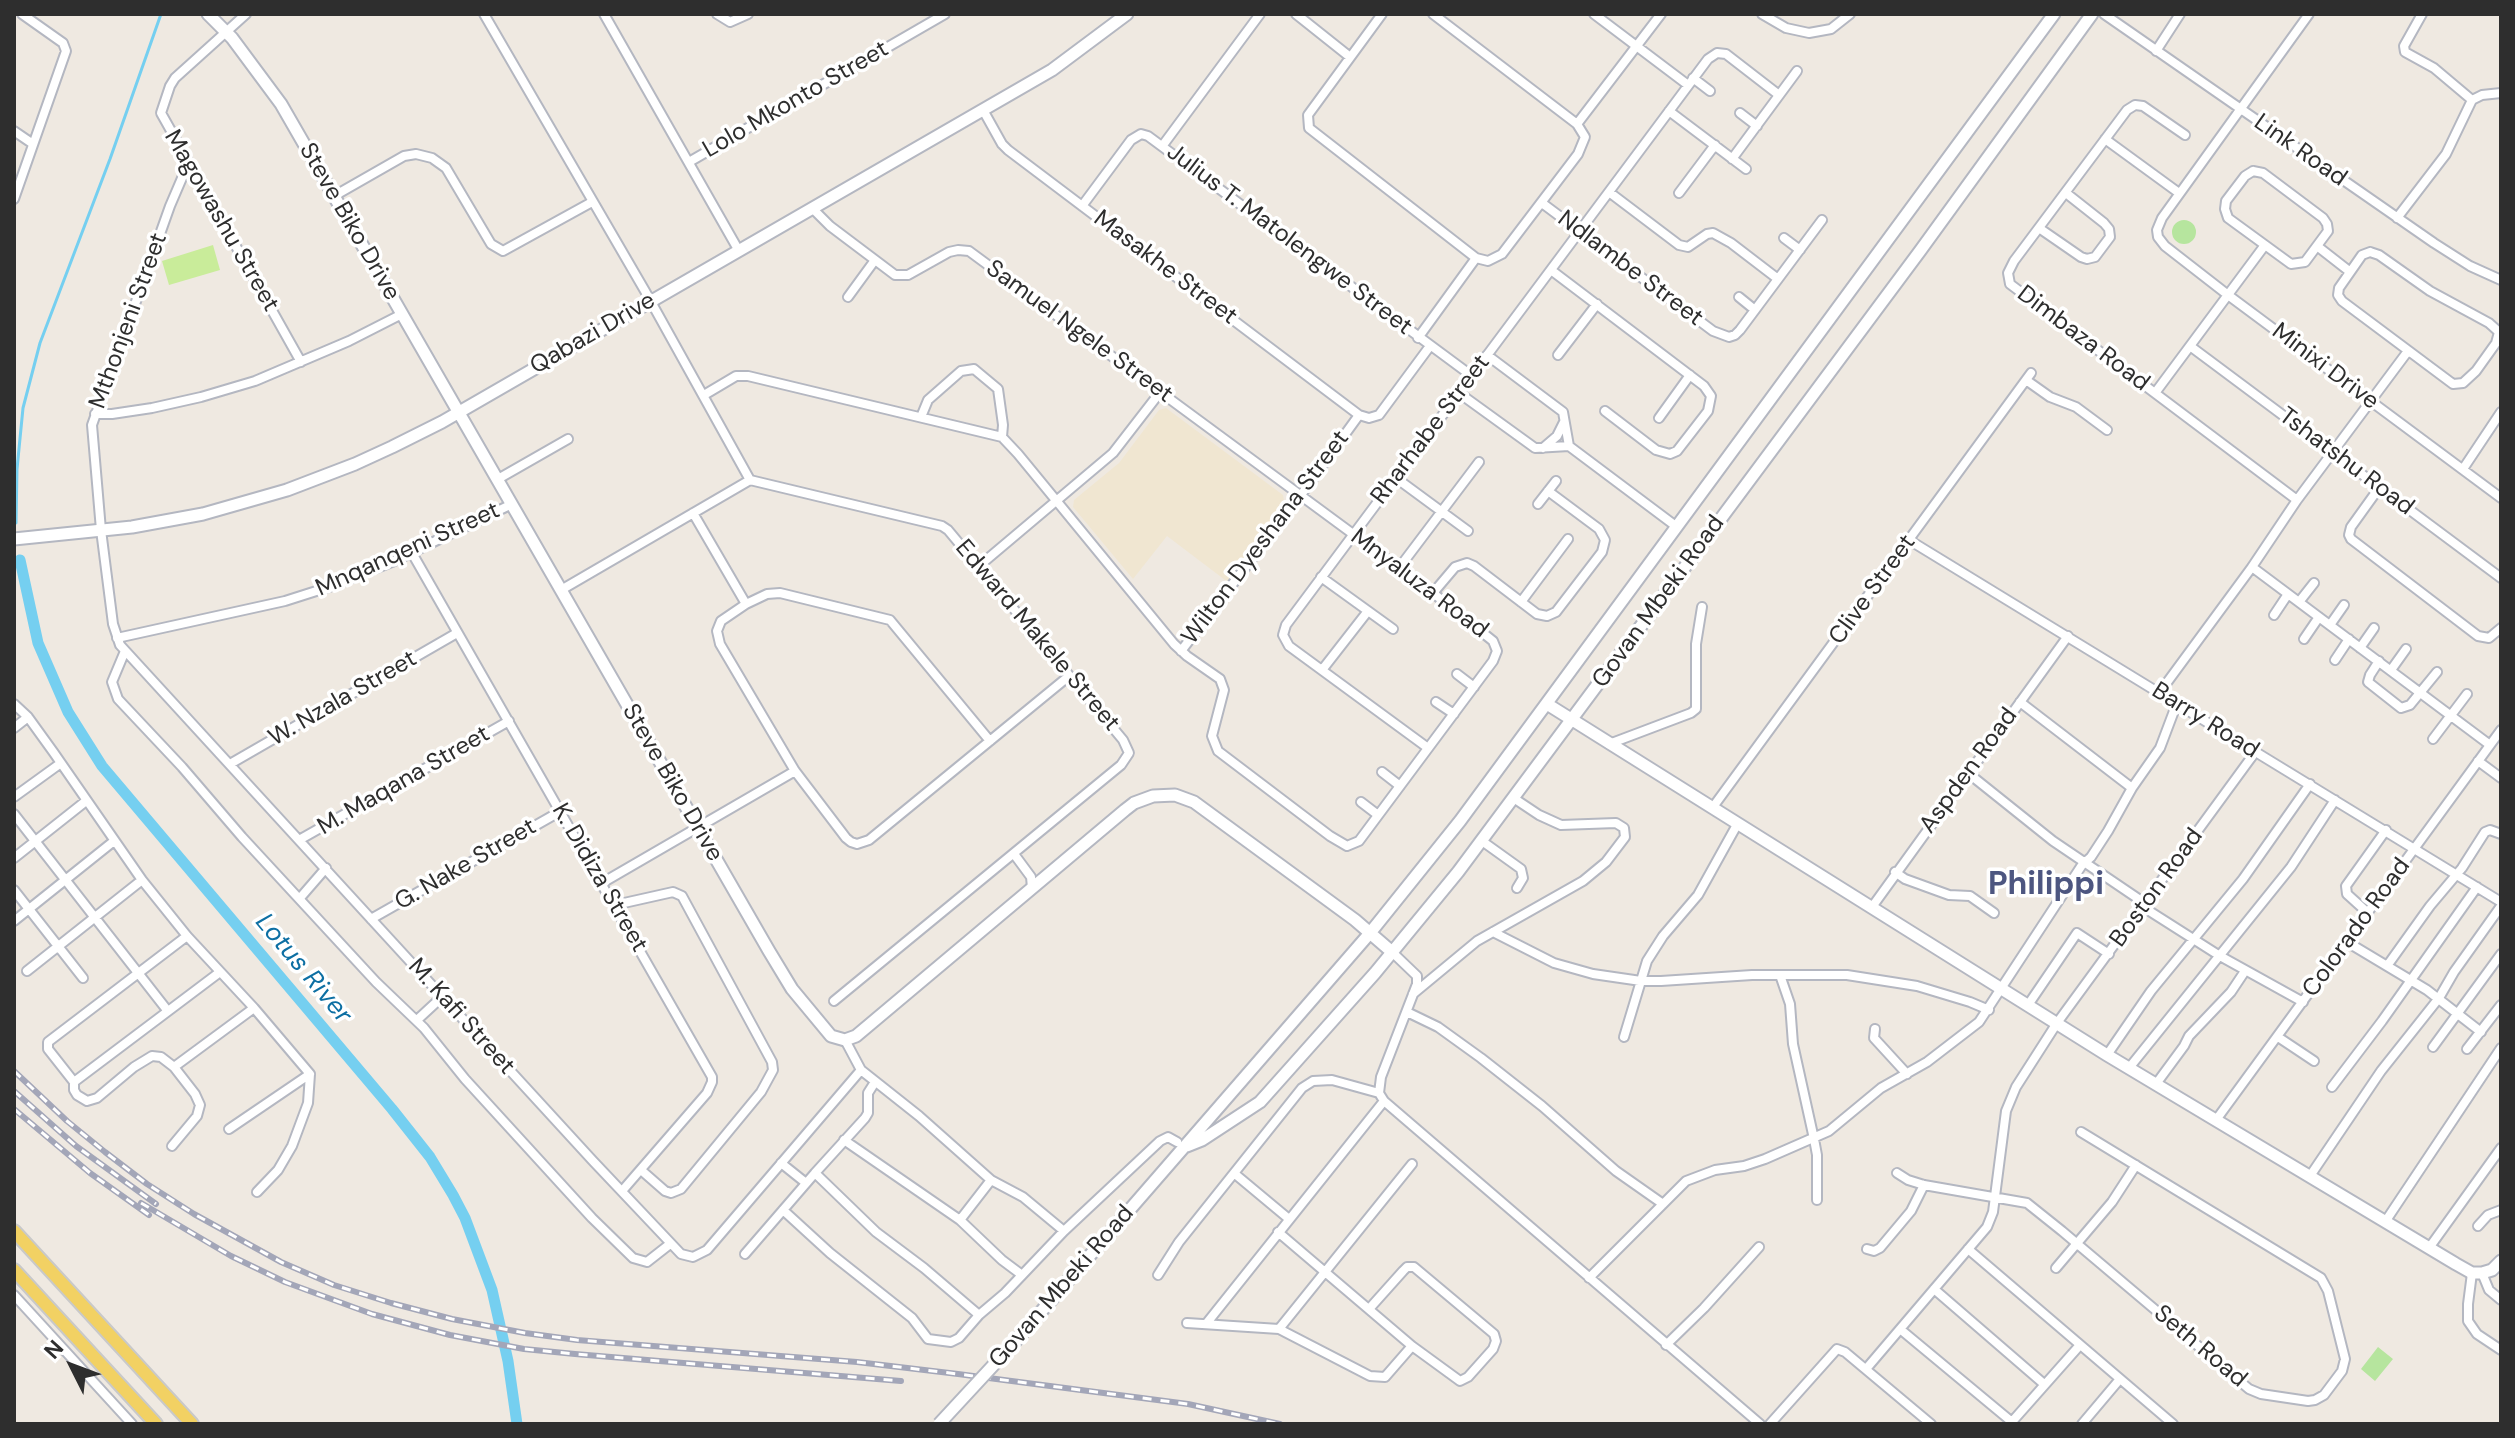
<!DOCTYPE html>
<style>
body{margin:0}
#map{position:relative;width:2515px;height:1438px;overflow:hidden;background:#efe9e1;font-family:"DM Sans",sans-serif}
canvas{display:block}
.frame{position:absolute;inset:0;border:16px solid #2e2e2e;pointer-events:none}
.north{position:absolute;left:32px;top:1326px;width:80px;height:80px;-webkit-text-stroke:6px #fff;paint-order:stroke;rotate:312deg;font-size:22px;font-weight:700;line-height:32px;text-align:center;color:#2e2e2e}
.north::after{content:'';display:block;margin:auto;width:28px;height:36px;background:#2e2e2e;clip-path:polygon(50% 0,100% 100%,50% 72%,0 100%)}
</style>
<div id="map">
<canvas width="2515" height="1438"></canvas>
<div class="frame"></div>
<div class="north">N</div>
</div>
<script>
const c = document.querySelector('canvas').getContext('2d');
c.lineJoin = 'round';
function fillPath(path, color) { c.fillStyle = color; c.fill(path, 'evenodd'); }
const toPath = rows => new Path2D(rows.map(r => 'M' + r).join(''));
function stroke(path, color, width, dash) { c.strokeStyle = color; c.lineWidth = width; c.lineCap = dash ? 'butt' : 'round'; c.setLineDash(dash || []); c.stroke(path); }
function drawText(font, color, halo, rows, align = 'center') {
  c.font = font + ' "DM Sans",sans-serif'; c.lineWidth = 7; c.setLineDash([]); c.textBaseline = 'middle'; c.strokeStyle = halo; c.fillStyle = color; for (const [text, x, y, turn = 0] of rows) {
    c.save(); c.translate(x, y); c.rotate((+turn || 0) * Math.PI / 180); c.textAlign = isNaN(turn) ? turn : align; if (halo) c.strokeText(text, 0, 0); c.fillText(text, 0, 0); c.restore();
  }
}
const education = toPath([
 [1166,408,1283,495,1285,508,1229,583,1167,536,1133,579,1073,507,1074,500,1119,463,1159,410]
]);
const green = toPath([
 '2172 232a12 12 0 1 1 24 0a12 12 0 1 1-24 0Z',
 [2378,1347,2393,1359,2375,1381,2361,1369]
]);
const pitch = toPath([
 [213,245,220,270,169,285,162,261]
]);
const stream = toPath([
 [16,523,17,469,23,408,40,343,110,159,161,14]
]);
const canal = toPath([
 [20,560,38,643,68,712,102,766,392,1109,430,1157,453,1195,465,1218,492,1290,508,1361,517,1424]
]);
const street = toPath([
 [246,14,175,78,170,86,161,113,301,362],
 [484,14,645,291,750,480],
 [604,14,739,251],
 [717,14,730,22,748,14],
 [1296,14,1350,57],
 [1382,14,1308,115,1309,128,1476,258,1488,261,1502,254,1578,154,1585,137,1577,124,1433,14],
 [1594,14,1688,85],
 [1762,14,1786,28,1809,33,1831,29,1850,14],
 [2104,14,2434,243,2470,266,2501,280],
 [2309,14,2162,218,2157,230,2158,237,2165,246,2228,295,2501,498],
 [2422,14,2404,46,2405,52,2434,68,2472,100],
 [2156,51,2180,14],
 [1693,78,1710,91],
 [983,110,1002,144,1008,150,1359,415,1369,418,1379,415,1430,346],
 [1669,111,1746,169],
 [1740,113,1757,126],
 [1577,124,1661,14],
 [14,131,33,144],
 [2185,135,2143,106,2135,105,2127,110,2014,261,2008,273,2010,284,2297,500],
 [2105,139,2179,193],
 [1163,145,1260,14],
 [1732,159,1797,71],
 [689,162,945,14],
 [188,164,170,206,92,425,101,530,113,624,120,645,593,1161,681,1254,693,1257,707,1250,861,1070,845,1040],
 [2253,171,2263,173,2323,218,2327,224,2328,231,2305,262,2291,264,2228,218,2225,209,2226,201,2245,176,2253,171],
 [1609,192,1679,245,1688,247,1707,234,1713,233,1731,243,1778,279],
 [1679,193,1715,145],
 [334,196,404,156,416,154,432,158,446,168,491,244,503,251,592,202],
 [14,199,66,51,63,43,22,14],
 [1542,203,1713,331,1729,337,1735,335,1740,330,1822,220],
 [1082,206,1131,140,1141,134,1148,136,1472,376],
 [2397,218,2446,154,2472,100,2482,95,2501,93],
 [2039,228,2081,257,2087,259,2095,257,2110,237,2109,229,2104,223,2066,193],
 [1784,238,1800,250],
 [2317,246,2349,271],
 [2370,252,2379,255,2430,291,2489,323,2499,332,2496,343,2476,371,2463,383,2453,384,2342,301,2338,295,2339,288,2362,255,2370,252],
 [1551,270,1704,386,1711,396,1708,411,1677,451,1670,454,1656,450,1605,411],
 [848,297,875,260],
 [1739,297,1755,310],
 [1418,338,1476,258],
 [2190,346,2501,578],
 [1487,355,1563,412,1569,446],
 [1558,355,1597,304],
 [2026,380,2050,397,2076,407,2107,430],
 [1459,393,1535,448,1569,446,1677,527],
 [2155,393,2265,245],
 [704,395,736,376,748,376,1002,437,1018,454,1174,644,1187,656,1220,679,1224,690,1212,736,1218,751,1330,836,1347,846,1359,841,1493,661,1497,651,1493,641,1433,593,969,251,958,250,949,252,908,275,895,275,830,226,812,208],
 [95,414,112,414,152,408,201,397,255,381,349,341,402,314],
 [921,417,928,400,961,371,974,369,998,389,1003,425,1002,437],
 [1659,418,1690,375],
 [1543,448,1557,436,1564,422],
 [2463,469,2501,412],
 [1396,478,1468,531],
 [498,479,568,439],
 [750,480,942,526,948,530,1123,740,1129,753,1121,765,834,1001],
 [2379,488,2351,527,2349,535,2351,539,2478,636,2489,638,2501,628],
 [1538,504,1556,481],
 [693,513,746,604,721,621,717,631,720,644,795,771,846,838,851,842,857,844,869,840,1069,676],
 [1909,540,2501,902],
 [412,553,712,1077,712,1082,707,1093,622,1191],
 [979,566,1113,453,1161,391],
 [2252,567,2490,745],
 [1399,568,1479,462],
 [1321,577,1393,629],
 [561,590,750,480],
 [1433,593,1455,567,1467,563,1474,566,1537,614,1547,616,1556,612,1602,552,1605,540,1599,529,1548,491],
 [1521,602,1568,539],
 [2299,602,2314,583],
 [746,604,767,594,780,593,890,620,990,741],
 [2274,615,2288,594],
 [2330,625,2344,605],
 [117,638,285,601,332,586,392,562,512,504],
 [2304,639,2319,617],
 [2360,648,2374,628],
 [125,651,112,682,118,699,182,767,242,837,376,982,424,1028,465,1079,592,1218,633,1258,647,1262,670,1244],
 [1181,651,1301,495,1359,415],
 [2335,660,2349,639],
 [2379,661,2370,675,2368,682,2401,708,2410,705,2437,672],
 [1322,670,1368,611],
 [2391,670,2406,649],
 [1457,674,1474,687],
 [2160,692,2252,567,2297,500,2408,351],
 [1436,702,1454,714],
 [2020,702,2132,788],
 [14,704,28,717,54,753,142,880,187,936,254,1008,310,1074,308,1103,292,1146,278,1170,257,1192],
 [14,728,28,717],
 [2433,739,2467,694],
 [1609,744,1691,713,1696,709,1696,644,1702,607],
 [1428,748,1289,646,1283,635,1286,625,1708,59,1717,53,1726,54,1779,95],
 [2478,761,2501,778],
 [230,764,457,633],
 [1382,772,1400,786],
 [1968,773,2053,841,2146,904],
 [14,797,61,763],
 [1361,802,1378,815],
 [1713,807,2031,373],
 [14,814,167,1010],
 [299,840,509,721],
 [1482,841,1521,869,1523,878,1517,888],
 [1014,854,1031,877,1032,888],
 [14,858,86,801],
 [1895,872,1905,879,1949,895,1970,896,1994,913],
 [602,883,795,771],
 [14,890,83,978],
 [300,898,326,868],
 [615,905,673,892,682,896,772,1062,773,1070,761,1092,681,1189,671,1193,665,1191,641,1170],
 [1872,907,2068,636],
 [2143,907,2220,956,2303,1002],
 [2368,913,2347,894,2346,886,2386,830],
 [371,919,561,811],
 [14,921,114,841],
 [1493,932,1554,963,1593,974,1641,981,1661,981,1752,975,1847,975,1917,986,1970,1002,1989,1010],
 [187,936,48,1042,48,1049,74,1082,74,1090,77,1095,87,1101,97,1098,134,1067,152,1056,161,1057,174,1067,254,1008],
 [2347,942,2427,990,2481,1032],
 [1392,952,1417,976,1417,984,1381,1077,1379,1093,1384,1101,1760,1424],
 [2387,966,2430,906,2462,868,2485,832,2490,830,2501,834],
 [27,971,142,880],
 [1780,975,1790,1004,1793,1044,1814,1139,1817,1155,1817,1200],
 [1413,994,1477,941,1583,881,1606,862,1625,837,1624,828,1616,823,1561,825,1539,815,1515,799],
 [2028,1005,2077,933,2109,954],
 [1407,1012,1438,1027,1481,1058,1542,1106,1616,1171,1663,1204],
 [417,1020,443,996],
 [1875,1029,1874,1038,1907,1074],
 [1624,1037,1647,961,1663,936,1698,895,1738,823],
 [2278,1037,2314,1061],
 [2433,1047,2501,954],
 [2467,1049,2501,1005],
 [2107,1055,2151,991,2243,879,2310,784],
 [2129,1068,2291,867,2335,800],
 [861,1070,919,1116,991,1180,1023,1197,1064,1231,1005,1293,979,1315],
 [74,1082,220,972],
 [2156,1084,2184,1046,2189,1036,2231,992,2245,971],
 [2332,1087,2382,1021,2477,887],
 [2216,1120,2501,730],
 [229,1129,310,1074],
 [844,1140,960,1220,1002,1260,1022,1275],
 [172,1146,197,1116,200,1105,195,1094,174,1067],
 [781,1163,806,1183],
 [815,1173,865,1118,868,1113,868,1093,875,1082],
 [1897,1173,1908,1180,1924,1185,2027,1203,2062,1231,2249,1389,2261,1394,2308,1401,2315,1400,2324,1395,2342,1371,2345,1359,2328,1291,2321,1278,2081,1132],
 [1235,1174,1289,1219],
 [2310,1176,2381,1071,2439,998,2454,972,2501,906],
 [960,1220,991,1180],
 [2385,1222,2501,1048],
 [2478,1226,2488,1215,2501,1210],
 [1064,1231,1160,1141,1168,1137,1177,1142],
 [2429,1248,2501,1148],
 [1867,1249,1874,1251,1880,1248,1911,1211,1924,1185],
 [1968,1249,2173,1424],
 [745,1254,815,1173,876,1232,924,1268,979,1315,959,1338,951,1342,928,1339,912,1318,830,1253,783,1210],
 [2056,1268,2112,1202,2136,1165],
 [2472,1273,2468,1304,2468,1321,2477,1334,2501,1350],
 [2482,1273,2489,1290,2501,1300],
 [1158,1275,1179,1242,1302,1088,1313,1081,1332,1080,1379,1093],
 [1589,1278,1686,1181,1715,1170,1744,1166,1765,1159,1829,1131,1881,1088,1927,1062,1979,1022,2082,865,2091,857,2108,831,2132,788,2160,748,2177,703],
 [1934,1289,2044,1384],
 [14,1295,132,1424],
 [1369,1309,1403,1271,1407,1267,1414,1267,1494,1334,1496,1341,1493,1349,1468,1377,1460,1381,1412,1346],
 [1187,1323,1279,1329,1370,1376,1385,1377,1412,1346,1278,1232],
 [1206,1324,1384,1101],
 [1279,1329,1412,1164],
 [1900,1329,2012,1422],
 [1666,1345,1704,1308,1759,1247],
 [1866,1369,1987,1227,1993,1212,2006,1111,2016,1087,2057,1023,2256,751],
 [1770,1424,1837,1349,1845,1352,1931,1424],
 [2010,1424,2080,1345],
 [2082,1424,2120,1379]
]);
const secondary = toPath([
 [208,14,232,38,281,104,769,951,792,989,831,1036,845,1040,856,1036,1125,810,1134,803,1153,796,1175,795,1194,802,1355,920,1392,952],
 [14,539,132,527,203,514,287,490,355,464,392,447,442,422,1052,70,1127,14],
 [1547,704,2107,1055,2456,1264,2472,1273,2482,1273,2492,1270,2501,1261],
 [1187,1146,1202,1140,1260,1102,1375,973,1458,872,1920,251,2092,14],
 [1013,1344,1370,933,1460,821,2054,14]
]);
const primary = toPath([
 [14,1231,192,1424],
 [14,1270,156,1424]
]);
const rail = toPath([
 [14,1071,67,1121,105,1152,147,1184,194,1214,281,1262,334,1285,391,1303,452,1319,525,1333,577,1340,857,1362,958,1374,1188,1404,1280,1424],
 [14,1091,76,1146,156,1204],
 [14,1109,90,1173,149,1215],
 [141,1203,231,1256,285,1282,372,1314,450,1335,524,1349,575,1354,901,1381]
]);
const secondaryBridge = toPath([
 [939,1424,1013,1344]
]);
const streetNames = [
 ["Lolo Mkonto Street",796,100,-30],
 ["Link Road",2300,151,35],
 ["Magowashu Street",221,221,60],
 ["Steve Biko Drive",349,222,60],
 ["Julius T. Matolengwe Street",1289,240,37],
 ["Masakhe Street",1165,268,37],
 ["Ndlambe Street",1630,269,37],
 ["Mthonjeni Street",129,321,-70],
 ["Samuel Ngele Street",1079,332,36],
 ["Qabazi Drive",593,334,-30],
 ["Dimbaza Road",2083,339,37],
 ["Minixi Drive",2325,367,37],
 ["Rharhabe Street",1431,430,-53],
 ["Tshatshu Road",2346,462,37],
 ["Wilton Dyeshana Street",1266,538,-53],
 ["Mnqanqeni Street",408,550,-24],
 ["Mnyaluza Road",1419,584,37],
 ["Clive Street",1873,590,-54],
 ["Govan Mbeki Road",1659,602,-54],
 ["Edward Makele Street",1037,636,50],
 ["W. Nzala Street",343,699,-30],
 ["Barry Road",2205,721,32],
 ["Aspden Road",1969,771,-54],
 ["M. Maqana Street",404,781,-30],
 ["Steve Biko Drive",672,783,60],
 ["G. Nake Street",466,865,-30],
 ["K. Didiza Street",599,878,60],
 ["Boston Road",2157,888,-54],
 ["Colorado Road",2357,928,-54],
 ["M. Kafi Street",461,1017,48],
 ["Govan Mbeki Road",1062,1287,-49],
 ["Seth Road",2200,1347,40]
];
const waterNames = [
 ["Lotus River",303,969,50]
];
const districtNames = [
 ["Philippi",2046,886]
];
fillPath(education, '#f0e6d1');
fillPath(green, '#b6e59e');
fillPath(pitch, '#c9ec9a');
stroke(stream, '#75cff0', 3);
stroke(canal, '#75cff0', 11);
stroke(street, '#b4b7c1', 12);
stroke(secondary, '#b4b7c1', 15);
stroke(primary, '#c9c9c9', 16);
stroke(street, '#fff', 8);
stroke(secondary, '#fff', 11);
stroke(primary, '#f2d163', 12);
stroke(rail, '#a3a6b8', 6);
stroke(rail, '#fff', 3, [9]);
stroke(secondaryBridge, '#b4b7c1', 15, []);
stroke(secondaryBridge, '#fff', 11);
drawText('24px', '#2e2e2e', '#fff', streetNames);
drawText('italic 26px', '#0d6fa3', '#fff', waterNames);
drawText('bold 32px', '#4d5680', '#fff', districtNames);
</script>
